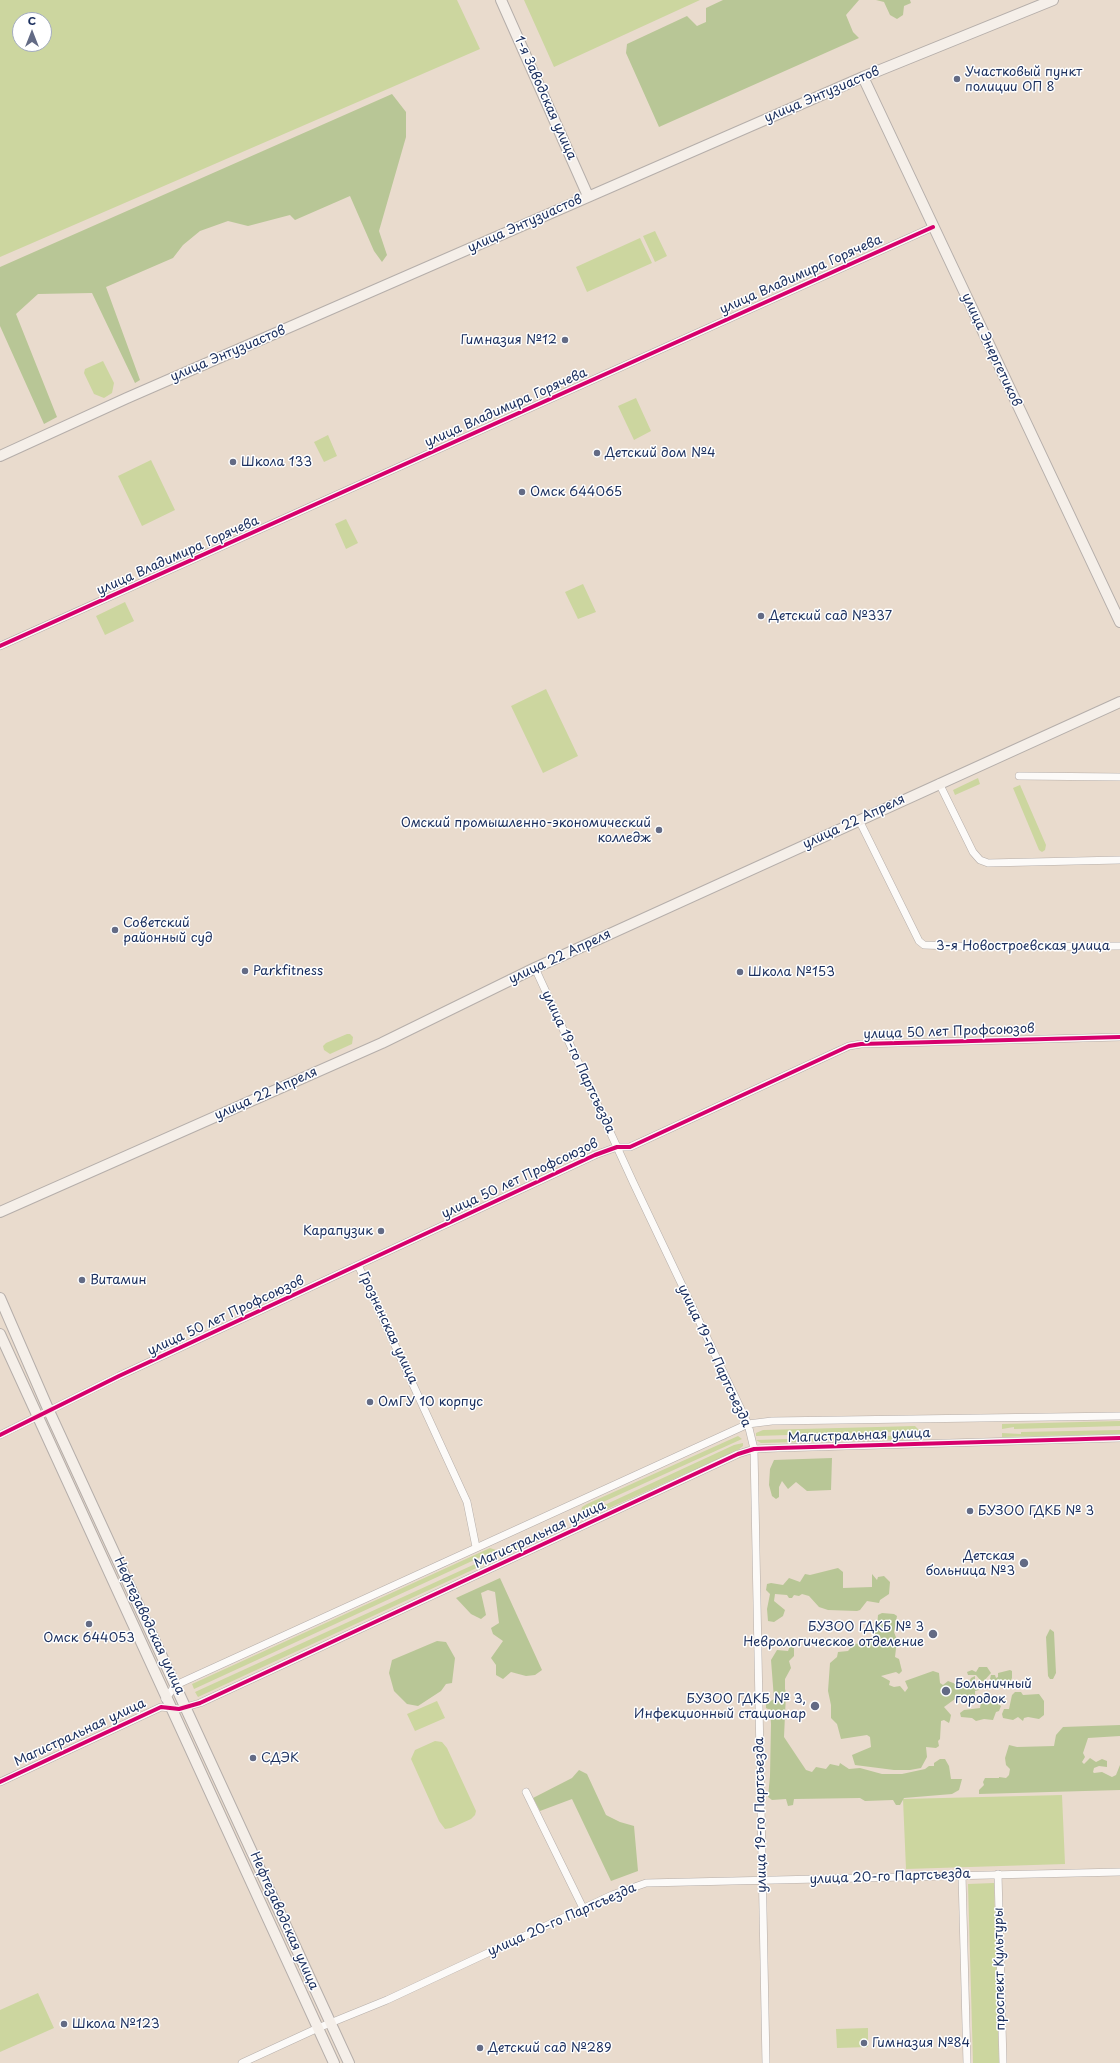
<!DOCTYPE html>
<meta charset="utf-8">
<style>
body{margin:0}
#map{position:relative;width:1120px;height:2063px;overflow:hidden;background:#e9dbcd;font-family:"Playpen Sans",sans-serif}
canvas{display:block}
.north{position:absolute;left:12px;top:12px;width:40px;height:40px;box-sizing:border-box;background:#fff;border:1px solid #a4acbf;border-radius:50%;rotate:0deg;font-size:11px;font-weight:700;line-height:16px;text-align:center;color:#1b2f5e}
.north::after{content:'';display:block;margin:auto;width:14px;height:18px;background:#636b85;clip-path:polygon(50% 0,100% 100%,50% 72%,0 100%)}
</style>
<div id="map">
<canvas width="1120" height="2063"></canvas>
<div class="north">С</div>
</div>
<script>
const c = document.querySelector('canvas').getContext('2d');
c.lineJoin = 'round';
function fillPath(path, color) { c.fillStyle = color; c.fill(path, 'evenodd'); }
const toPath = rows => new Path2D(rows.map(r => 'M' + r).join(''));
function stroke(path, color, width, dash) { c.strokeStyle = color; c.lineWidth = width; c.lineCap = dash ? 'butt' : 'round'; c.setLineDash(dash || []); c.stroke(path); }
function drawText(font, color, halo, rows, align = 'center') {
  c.font = font + ' "Playpen Sans",sans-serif'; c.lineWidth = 3; c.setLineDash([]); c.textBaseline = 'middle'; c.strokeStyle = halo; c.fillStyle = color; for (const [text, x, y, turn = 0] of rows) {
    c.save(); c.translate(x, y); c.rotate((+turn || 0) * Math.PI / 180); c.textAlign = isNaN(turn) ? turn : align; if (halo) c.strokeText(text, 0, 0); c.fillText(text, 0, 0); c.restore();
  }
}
const green = toPath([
 [0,0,457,0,480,49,0,257],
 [20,20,44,20,44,44,20,44],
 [524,0,700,0,554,67],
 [655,231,667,256,655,262,643,236],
 [640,238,652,263,587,292,576,267],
 [103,361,114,383,112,393,104,398,94,394,84,373,85,369],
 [636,398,651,431,634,440,618,406],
 [328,435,337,456,324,462,314,442],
 [151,460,175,510,142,526,118,476],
 [346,519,358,543,346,549,335,524],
 [583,584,596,612,578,619,565,592],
 [125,602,134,621,105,635,96,616],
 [546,689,578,756,543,773,511,706],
 [978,778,980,784,955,795,953,790],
 [1020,785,1046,845,1045,850,1042,852,1039,850,1013,788],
 [347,1034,350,1034,353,1037,352,1044,330,1054,324,1050,323,1046,326,1043],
 [1120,1421,1120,1426,1014,1429,1014,1427,1002,1429,1002,1424],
 [915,1426,920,1431,756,1436,756,1433,763,1430],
 [1120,1430,1120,1434,1002,1437,1002,1433,1021,1434,1021,1432],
 [920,1435,916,1439,761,1443,756,1440],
 [738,1436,742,1439,581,1512,582,1507,587,1504],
 [743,1443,743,1446,738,1450,594,1515,588,1517,583,1515,734,1445],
 [540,1534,541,1539,514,1551,511,1552,506,1550],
 [490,1548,496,1550,194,1689,192,1684],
 [497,1554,496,1559,198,1697,195,1692],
 [437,1701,445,1718,415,1731,407,1714],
 [435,1741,442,1742,447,1748,476,1811,475,1815,471,1819,451,1828,445,1829,439,1821,411,1759,415,1750],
 [1062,1795,1065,1864,906,1869,903,1799],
 [994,1883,999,2063,973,2063,968,1884],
 [38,1993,54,2028,0,2052,0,2010],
 [868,2028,868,2047,837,2048,836,2029]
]);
const forest = toPath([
 [723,0,859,0,846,15,853,32,859,38,659,127,626,53,627,44,687,16,697,26,706,22,706,8],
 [876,0,910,0,911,3,904,6,903,15,897,19,890,15,884,2],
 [392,94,406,112,406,137,379,231,387,255,382,262,374,251,350,196,295,220,290,215,248,226,228,221,200,231,183,245,173,258,106,287,140,380,135,383,92,293,38,294,16,314,57,417,44,424,0,326,0,267],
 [832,1458,831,1490,807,1491,796,1482,788,1489,782,1481,779,1487,779,1497,776,1499,772,1496,769,1485,770,1469,774,1460],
 [838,1568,843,1572,843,1588,872,1587,872,1574,877,1580,878,1577,884,1576,890,1582,889,1594,880,1600,879,1603,867,1601,860,1610,857,1611,828,1610,819,1607,809,1596,802,1594,799,1596,794,1595,792,1598,789,1598,787,1595,775,1594,774,1601,785,1610,783,1616,774,1622,768,1621,767,1609,770,1594,766,1590,767,1584,771,1583,783,1585,789,1578,800,1582,805,1574,810,1575],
 [500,1578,542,1670,535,1675,526,1676,511,1672,503,1679,496,1675,496,1665,491,1658,503,1641,493,1634,491,1628,499,1623,495,1592,488,1590,481,1593,486,1615,481,1619,471,1614,456,1598],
 [882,1613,894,1614,897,1616,894,1632,897,1640,895,1657,899,1659,902,1671,899,1674,896,1672,881,1676,890,1681,889,1685,894,1687,900,1686,905,1692,908,1688,905,1681,933,1671,939,1673,940,1683,943,1685,948,1681,961,1686,960,1681,969,1682,971,1678,975,1676,975,1686,979,1690,975,1691,975,1701,955,1699,944,1707,951,1715,950,1720,949,1723,944,1720,941,1721,940,1739,938,1741,939,1746,936,1748,926,1747,927,1757,921,1768,910,1770,894,1770,855,1765,852,1755,871,1747,870,1737,867,1735,841,1739,837,1724,831,1718,831,1705,828,1691,830,1663,837,1657,838,1652,848,1651,854,1644,870,1642,877,1627,878,1615],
 [1050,1629,1054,1632,1056,1673,1053,1679,1050,1679,1048,1676,1046,1637],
 [437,1641,446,1642,455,1658,452,1683,446,1684,441,1691,418,1706,407,1704,394,1691,389,1673,392,1660],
 [790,1646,794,1648,794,1656,789,1661,791,1668,785,1679,785,1689,786,1693,784,1737,806,1770,812,1772,816,1767,826,1769,830,1764,839,1766,840,1763,849,1769,860,1768,882,1774,902,1774,925,1769,929,1766,934,1766,934,1763,940,1759,945,1759,949,1766,951,1779,962,1779,959,1790,952,1794,904,1798,900,1805,896,1805,893,1800,865,1801,860,1798,794,1799,793,1805,788,1806,786,1799,772,1800,768,1797,770,1776,771,1724,770,1710,766,1708,766,1704,774,1699,771,1660,777,1650,788,1651],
 [979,1667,987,1667,991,1673,984,1681,981,1681,976,1675,968,1675,967,1672,972,1670,976,1672],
 [1010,1670,1012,1671,1012,1678,1008,1686,1006,1681,1003,1680,1001,1683,993,1683,990,1679,991,1675,995,1675,996,1678,998,1677,998,1673],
 [1015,1692,1021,1692,1023,1695,1039,1694,1044,1701,1044,1715,1039,1719,1028,1717,1024,1718,1023,1721,1018,1717,1013,1720,1003,1718,1002,1714,1004,1709,1009,1709,1012,1695],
 [990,1698,1001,1706,999,1711,996,1712,993,1720,984,1719,976,1721,972,1718,961,1717,960,1713,964,1710,980,1708,981,1703],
 [1120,1725,1120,1736,1088,1738,1083,1753,1085,1757,1082,1762,1084,1764,1090,1758,1096,1762,1102,1759,1107,1761,1107,1767,1099,1766,1094,1768,1093,1772,1094,1773,1102,1772,1112,1777,1116,1775,1120,1765,1120,1790,979,1794,979,1790,984,1785,983,1782,985,1778,999,1778,999,1777,1006,1778,1009,1775,1010,1769,1006,1765,1005,1758,1009,1745,1017,1747,1054,1746,1056,1735,1063,1727],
 [579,1770,587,1774,606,1815,620,1822,634,1826,638,1871,611,1881,572,1799,540,1811,533,1798,572,1778]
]);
const street = toPath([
 [0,646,933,227],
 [1019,776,1120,777],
 [939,783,973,852,980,860,988,863,1120,860],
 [859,820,919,941,924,945,979,947,1120,946],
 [535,968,633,1182,748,1424,754,1449,766,2063],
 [358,1265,467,1502,476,1547],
 [0,1435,119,1376,595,1155,617,1147,630,1147,849,1046,861,1044,1120,1037],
 [165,1699,176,1685,189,1679,748,1424,772,1421,1120,1416],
 [0,1782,161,1707,179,1709,200,1703,738,1454,754,1449,778,1448,1120,1438],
 [526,1792,583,1908],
 [998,1874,1003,2063],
 [962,1875,967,2063],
 [242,2063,318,2028,387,2000,612,1895,646,1883,1120,1872]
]);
const secondary = toPath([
 [501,0,588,196],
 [863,77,1120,622],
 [0,456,127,398,863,77,1053,0],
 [0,1212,382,1043,535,968,1120,702],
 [0,1298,49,1411,349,2063],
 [0,1334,334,2063]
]);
const cycleway = toPath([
 [0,646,933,227],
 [0,1435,119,1376,595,1155,617,1147,630,1147,849,1046,861,1044,1120,1037],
 [0,1782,161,1707,179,1709,200,1703,738,1454,754,1449,778,1448,1120,1438]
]);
const markers = [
 [957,79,4,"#636b85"],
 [565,340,4,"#636b85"],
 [597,453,4,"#636b85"],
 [233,462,4,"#636b85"],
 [522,492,4,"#636b85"],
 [761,616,4,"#636b85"],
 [659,830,4,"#636b85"],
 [115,930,4,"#636b85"],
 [245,971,4,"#636b85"],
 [740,972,4,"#636b85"],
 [381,1231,4,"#636b85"],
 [82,1280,4,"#636b85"],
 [370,1402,4,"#636b85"],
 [970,1511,4,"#636b85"],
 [1024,1563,5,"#636b85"],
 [89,1624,4,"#636b85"],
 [933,1634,5,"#636b85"],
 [946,1691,5,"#636b85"],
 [815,1706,5,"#636b85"],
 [253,1758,4,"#636b85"],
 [64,2024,4,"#636b85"],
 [864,2043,4,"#636b85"],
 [480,2048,4,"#636b85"]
];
const poiNames = [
 ["Участковый пункт",965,72],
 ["полиции ОП 8",965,87],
 ["Гимназия №12",557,340,"right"],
 ["Детский дом №4",605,453],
 ["Школа 133",241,462],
 ["Омск 644065",530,492],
 ["Детский сад №337",769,616],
 ["Омский промышленно-экономический",651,823,"right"],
 ["колледж",651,838,"right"],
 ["Советский",123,923],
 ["районный суд",123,938],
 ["Parkfitness",253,971],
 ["Школа №153",748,972],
 ["Карапузик",373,1231,"right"],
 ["Витамин",90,1280],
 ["ОмГУ 10 корпус",378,1402],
 ["БУЗОО ГДКБ № 3",978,1511],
 ["Детская",1015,1556,"right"],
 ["больница №3",1015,1571,"right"],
 ["БУЗОО ГДКБ № 3",924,1627,"right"],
 ["Неврологическое отделение",924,1642,"right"],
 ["Омск 644053",89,1638,"center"],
 ["Больничный",955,1684],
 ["городок",955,1699],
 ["БУЗОО ГДКБ № 3,",806,1699,"right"],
 ["Инфекционный стационар",806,1714,"right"],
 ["СДЭК",261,1758],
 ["Школа №123",72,2024],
 ["Гимназия №84",872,2043],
 ["Детский сад №289",488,2048]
];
const streetNames = [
 ["улица Энтузиастов",822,95,-23],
 ["1-я Заводская улица",545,98,66],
 ["улица Энтузиастов",525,224,-24],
 ["улица Владимира Горячева",801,275,-24],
 ["улица Энергетиков",991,350,65],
 ["улица Энтузиастов",228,354,-23],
 ["улица Владимира Горячева",506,408,-24],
 ["улица Владимира Горячева",178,556,-24],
 ["улица 22 Апреля",854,822,-25],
 ["3-я Новостроевская улица",1023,946],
 ["улица 22 Апреля",560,957,-25],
 ["улица 50 лет Профсоюзов",949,1032,-2],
 ["улица 19-го Партсъезда",578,1062,65],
 ["улица 22 Апреля",266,1094,-24],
 ["улица 50 лет Профсоюзов",520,1179,-25],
 ["улица 50 лет Профсоюзов",226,1316,-25],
 ["Грозненская улица",388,1328,65],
 ["улица 19-го Партсъезда",714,1356,65],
 ["Магистральная улица",859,1436,-2],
 ["Магистральная улица",540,1535,-25],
 ["Нефтезаводская улица",149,1626,65],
 ["Магистральная улица",80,1733,-25],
 ["улица 19-го Партсъезда",761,1815,-91],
 ["улица 20-го Партсъезда",890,1877,-2],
 ["улица 20-го Партсъезда",562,1920,-24],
 ["Нефтезаводская улица",284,1921,66],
 ["проспект Культуры",1000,1969,-91]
];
fillPath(green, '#ccd69f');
fillPath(forest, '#b8c696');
stroke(street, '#b5aeaa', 8);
stroke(secondary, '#b5aeaa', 12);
stroke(street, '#fcfaf8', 7);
stroke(secondary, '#f5efe9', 10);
stroke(cycleway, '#d6006c', 4);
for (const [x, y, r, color] of markers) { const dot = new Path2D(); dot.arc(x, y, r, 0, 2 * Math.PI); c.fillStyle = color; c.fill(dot); stroke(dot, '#fff', 1.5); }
drawText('13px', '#1b2f5e', '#fff', poiNames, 'left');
drawText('13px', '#1b2f5e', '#fff', streetNames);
</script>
